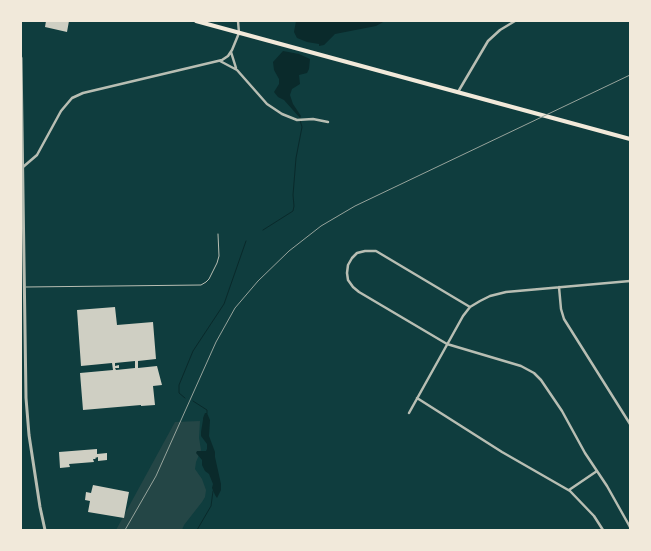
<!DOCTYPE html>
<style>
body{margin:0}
#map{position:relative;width:651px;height:551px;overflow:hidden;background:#0f3d3e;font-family:"Roboto Condensed",sans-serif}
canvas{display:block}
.frame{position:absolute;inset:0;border:22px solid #f1e9da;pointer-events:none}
</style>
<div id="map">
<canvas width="651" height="551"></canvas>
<div class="frame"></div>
</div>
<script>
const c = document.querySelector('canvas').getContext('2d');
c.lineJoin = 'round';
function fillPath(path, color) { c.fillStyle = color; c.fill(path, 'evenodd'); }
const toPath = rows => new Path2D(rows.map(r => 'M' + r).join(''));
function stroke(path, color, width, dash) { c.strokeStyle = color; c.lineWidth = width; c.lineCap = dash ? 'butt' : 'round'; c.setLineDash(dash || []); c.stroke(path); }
const green = toPath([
 [200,421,199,438,201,450,196,462,195,469,202,479,206,490,205,497,202,502,184,525,182,530,116,530,175,422]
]);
const water = toPath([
 [296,21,385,21,376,26,335,34,324,45,319,46,319,44,307,42,297,38,294,32],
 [283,51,299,54,310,59,309,69,307,73,299,75,300,84,292,89,290,95,293,104,301,116,300,118,284,100,278,97,274,92,279,84,279,79,274,70,273,62],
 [205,413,207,413,210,420,209,436,215,452,215,457,221,484,221,490,217,498,215,495,212,488,213,484,209,474,205,471,202,465,202,460,196,453,197,451,206,451,207,449,207,444,201,436,201,432,203,420,203,418]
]);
const stream = toPath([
 [263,230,293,211,294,206,293,195,296,158,302,127,300,120],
 [185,398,179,393,179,385,193,351,224,304,246,241],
 [193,401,207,410,207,413],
 [197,530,211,506,213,491]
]);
const building = toPath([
 [46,21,69,21,67,32,45,27],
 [115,307,117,325,153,322,156,359,138,361,138,368,157,366,162,385,153,386,155,405,141,406,141,405,83,410,80,373,113,370,112,363,81,366,77,310],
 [135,361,135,368,116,370,115,368,119,368,119,365,115,366,115,363],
 [97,449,97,454,107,453,107,460,98,461,98,457,95,458,96,459,93,459,94,462,69,464,70,467,60,468,59,452],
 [93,485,129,492,124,518,88,512,90,501,85,500,86,492,91,493]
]);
const service = toPath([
 [26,287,201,285,206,282,209,279,217,263,219,256,218,234]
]);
const minor = toPath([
 [231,52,236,68],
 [220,61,237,70,267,104,282,114,297,120,313,119,328,122],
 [458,92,488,41,500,30,515,21],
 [23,167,37,155,61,111,72,98,83,93,222,60,228,56,232,50,239,33,238,21],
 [559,287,561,309,564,319,630,424],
 [470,307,376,251,365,251,357,253,352,258,348,265,347,273,348,280,353,287,359,292,447,344,521,366,534,373,541,380,562,411,585,453,607,486,630,527],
 [417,398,502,452,570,491,594,516,603,530],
 [409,413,463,316,470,307,480,301,490,296,506,292,630,281],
 [569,490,597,471]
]);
const tertiary = toPath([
 [21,58,26,398,29,435,40,507,45,530]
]);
const primary = toPath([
 [196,21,630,139]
]);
const rail = toPath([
 [125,530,156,476,216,342,235,308,258,281,289,251,321,226,355,206,630,75]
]);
fillPath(green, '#244646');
fillPath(water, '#0a2a2b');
stroke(stream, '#0a2a2b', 1);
fillPath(building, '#cfcfc3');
stroke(service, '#b8beb3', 1);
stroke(minor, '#b8beb3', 2.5);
stroke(tertiary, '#b8beb3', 3);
stroke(primary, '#f1e9da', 4);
stroke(rail, '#97a49c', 1);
</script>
